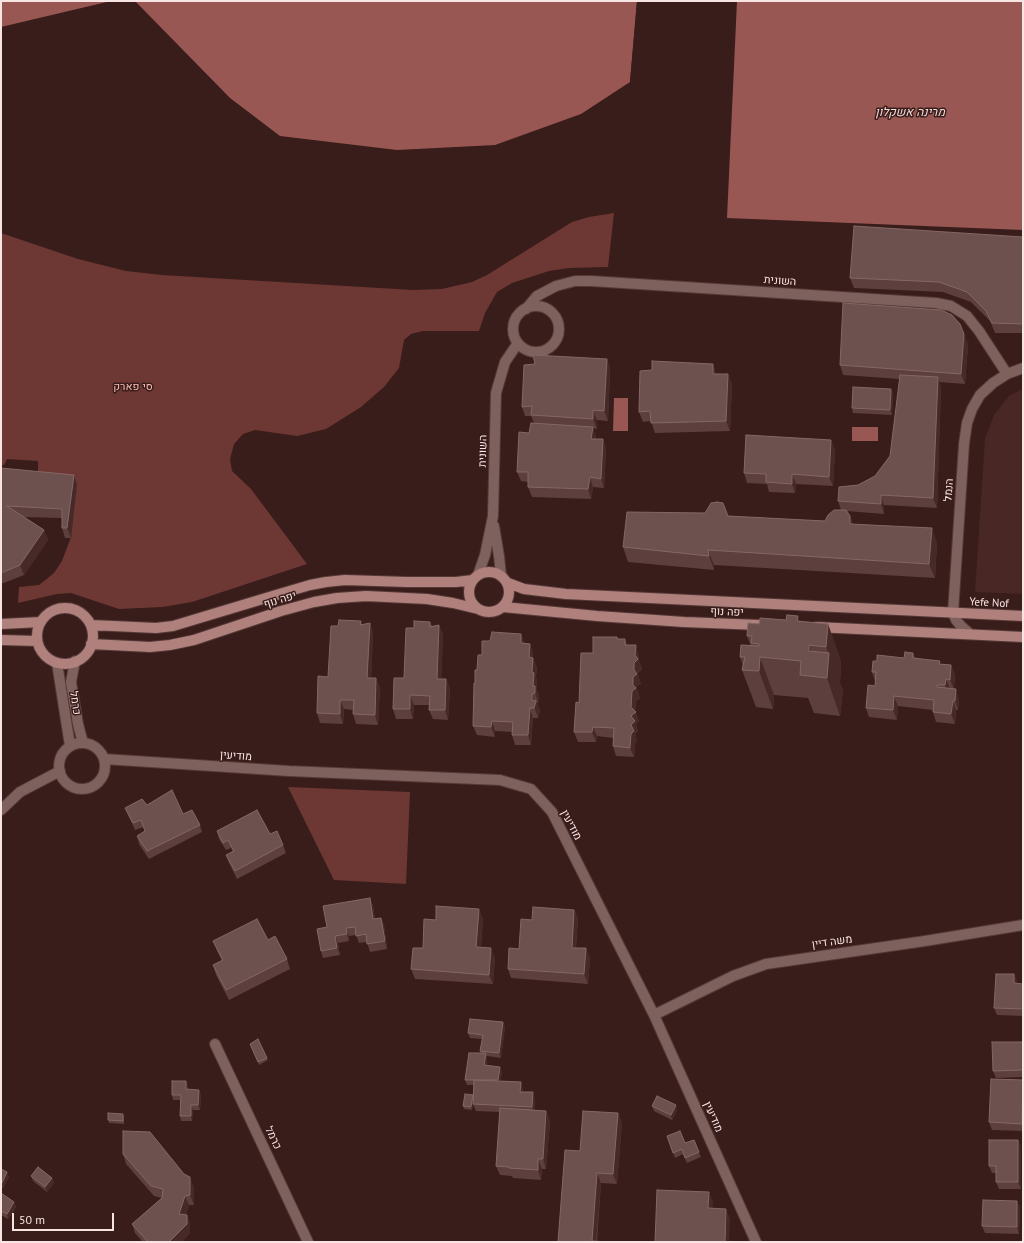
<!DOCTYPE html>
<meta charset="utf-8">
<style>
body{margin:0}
#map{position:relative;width:1024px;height:1243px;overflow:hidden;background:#391d1b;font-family:"PT Sans",sans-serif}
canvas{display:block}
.frame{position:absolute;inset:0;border:2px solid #f8e4e2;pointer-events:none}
.scale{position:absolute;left:12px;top:1213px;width:102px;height:18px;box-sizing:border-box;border:2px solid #f8e4e2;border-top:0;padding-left:5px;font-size:12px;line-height:14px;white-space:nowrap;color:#f8e4e2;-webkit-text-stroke:3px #391d1b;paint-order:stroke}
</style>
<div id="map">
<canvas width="1024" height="1243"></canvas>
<div class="frame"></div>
<div class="scale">50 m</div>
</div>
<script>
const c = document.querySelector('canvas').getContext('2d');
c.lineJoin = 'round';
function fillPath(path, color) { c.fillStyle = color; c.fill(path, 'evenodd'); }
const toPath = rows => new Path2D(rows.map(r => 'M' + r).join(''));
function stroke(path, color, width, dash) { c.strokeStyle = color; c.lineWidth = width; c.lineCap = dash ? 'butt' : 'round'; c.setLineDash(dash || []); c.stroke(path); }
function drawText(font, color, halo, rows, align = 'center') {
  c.font = font + ' "PT Sans",Heebo,sans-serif'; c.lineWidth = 3; c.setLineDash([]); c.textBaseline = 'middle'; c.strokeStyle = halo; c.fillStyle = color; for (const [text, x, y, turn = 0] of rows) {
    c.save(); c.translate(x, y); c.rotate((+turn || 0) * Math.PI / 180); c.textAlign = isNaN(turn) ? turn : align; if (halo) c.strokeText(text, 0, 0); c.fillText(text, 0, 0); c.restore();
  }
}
const built = toPath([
 [1023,389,1023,594,975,592,985,439,994,415,1010,395]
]);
const green = toPath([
 [614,213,608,267,569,268,549,271,512,283,497,292,485,313,479,331,423,331,411,334,404,340,399,368,384,387,361,407,326,429,297,436,255,430,243,434,234,444,230,459,232,471,251,489,307,564,192,602,162,607,119,609,71,593,57,594,18,603,19,587,39,585,54,573,62,561,71,537,75,488,38,480,38,461,7,459,4,465,1,465,1,233,78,259,126,271,162,275,413,290,442,289,472,282,487,275,572,222,589,217],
 [288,787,410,792,406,884,334,880]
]);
const water = toPath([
 [1,1,111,1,1,27],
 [135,1,637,1,630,82,581,114,495,145,397,150,280,136,230,98],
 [737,1,1023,1,1023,230,727,218],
 [614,398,628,398,628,431,613,431],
 [852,427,878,427,878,441,852,441]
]);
const pier = toPath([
 [637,1,639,1,632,83,630,82]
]);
const minor = toPath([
 '513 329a23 23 0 1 1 46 0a23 23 0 1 1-46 0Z',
 [526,309,537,296,556,286,575,281,591,281,936,303,951,306,967,316,979,331,1007,374],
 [494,526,499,556,501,575],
 [478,575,485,555,493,516,496,393,505,362,518,343],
 [969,633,961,626,956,620,953,613,964,444,967,423,972,409,980,395,993,383,1007,374,1023,368],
 [75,661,71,682,78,724,83,743],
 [57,663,70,746],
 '59 766a23 23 0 1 1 46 0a23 23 0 1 1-46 0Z',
 [104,759,289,771,500,780,531,789,552,812,654,1015,756,1242],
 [1,810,20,792,60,771],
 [654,1015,733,976,766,964,925,941,1023,925],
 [215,1044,308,1242]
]);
const secondary = toPath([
 '469 592a20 20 0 1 1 40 0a20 20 0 1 1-40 0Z',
 [508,583,524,589,566,594,1023,616],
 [503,607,597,616,684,622,760,625],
 '37 636a28 28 0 1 1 56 0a28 28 0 1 1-56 0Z',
 [1,624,41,622],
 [91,625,156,628,173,626,276,595,310,585,326,582,345,580,407,582,456,582,473,580],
 [816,627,1023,637],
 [1,640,37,641],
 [91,644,150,647,170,645,194,640,281,611,314,602,337,598,366,596,427,599,453,603,478,609]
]);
const wall = toPath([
 [1023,237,1023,333,995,333,990,321,971,302,943,292,854,288,850,278],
 [968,344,965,384,939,382,941,387,937,508,884,505,884,514,847,511,850,516,853,524,937,542,935,578,714,565,714,570,628,562,623,547,728,516,825,521,841,510,838,501,858,485,875,476,890,456,900,379,843,375,840,365],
 [607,359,610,369,608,421,597,420,597,429,593,428,596,437,596,439,603,439,606,449,604,488,593,487,591,499,532,497,528,487,528,482,521,481,517,472,529,433,534,423,531,416,525,416,522,407],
 [713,364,716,374,732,384,730,431,655,433,651,421,643,422,639,412,652,370],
 [891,389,893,394,892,415,853,413,852,408],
 [835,449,833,486,796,484,795,493,769,492,767,484,747,483,744,473],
 [1,468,77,485,71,538,65,538,62,528,62,518,23,517,44,530,48,540,24,575,4,583,1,583],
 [361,621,362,625,370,623,373,633,371,678,376,678,380,688,378,725,356,724,353,714,353,710,344,709,343,724,320,723,317,713,328,677,338,626],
 [800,621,828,624,841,662,840,683,843,691,840,716,814,713,808,698,774,695,773,709,756,707,742,670,743,666,740,657,751,646,747,636,759,624],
 [430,622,432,626,439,625,443,635,441,679,446,679,450,689,448,720,433,719,429,710,429,705,414,705,413,719,396,719,393,709,404,678,414,628],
 [617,637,618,639,625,639,627,645,639,655,639,661,642,669,638,673,638,675,641,684,637,686,637,689,640,698,636,701,635,711,639,721,636,724,638,731,635,734,637,741,635,743,634,757,616,756,613,746,613,738,597,736,596,742,578,742,574,732,593,653],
 [525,643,530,644,533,653,533,658,537,668,536,677,537,682,537,691,539,696,538,703,537,703,540,710,538,718,533,718,531,745,515,745,512,735,512,732,495,731,495,737,477,735,473,726,475,683,477,670,482,655],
 [913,653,915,658,941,664,951,665,955,675,954,689,959,699,958,710,956,710,955,724,936,722,933,712,933,710,898,706,897,720,869,717,866,708,875,686,875,681,872,672,877,661,904,658],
 [147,805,183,814,200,825,202,832,149,859,139,844,137,836,145,831,144,827,135,830,128,815,125,808],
 [217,831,283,845,286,853,237,879,229,863,226,855,233,852,231,848,226,850,219,839],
 [370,898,373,906,375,919,381,918,384,925,387,949,370,952,367,942,359,943,356,935,349,936,349,941,338,943,340,955,323,958,321,951,327,927],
 [574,910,578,919,576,948,586,948,590,958,588,984,511,978,508,969,519,949,532,920],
 [483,919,481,947,495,958,493,984,415,979,411,969,423,948,436,920],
 [268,940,287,959,290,969,229,1000,216,975,213,965,222,961,217,951,213,941],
 [1014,974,1017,982,1017,984,1023,984,1023,1016,997,1015,994,1008],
 [503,1022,505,1027,501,1058,487,1056,487,1065,502,1072,500,1081,521,1082,523,1089,523,1092,535,1100,535,1110,546,1111,550,1121,546,1169,542,1169,541,1180,513,1178,512,1176,500,1175,496,1166,500,1112,476,1111,473,1104,472,1110,464,1109,463,1106,473,1096,474,1085,467,1085,465,1080,481,1053,480,1051,482,1039,470,1038,468,1033],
 [1023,1042,1023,1077,996,1078,993,1071],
 [250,1044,267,1058,268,1060,259,1065],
 [1023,1080,1023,1131,992,1130,989,1122],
 [186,1081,188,1086,188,1089,199,1090,201,1095,200,1110,193,1110,192,1121,181,1121,180,1116,180,1100,173,1100,172,1095],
 [652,1106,677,1110,672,1120,654,1111],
 [618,1113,622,1123,617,1184,601,1183,597,1241,558,1242,580,1151],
 [124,1116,124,1124,109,1123,108,1120],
 [667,1136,685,1143,694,1140,701,1157,687,1163,683,1154,675,1158],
 [1018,1140,1021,1147,1021,1189,999,1189,996,1182,996,1173,992,1173,989,1166],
 [123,1154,194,1187,194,1205,189,1205,186,1215,187,1215,190,1224,190,1233,182,1242,143,1242,135,1233,132,1224,162,1198,154,1196,126,1164],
 [1,1169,7,1172,9,1177,3,1188,1,1187],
 [31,1176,52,1178,54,1183,47,1192,33,1181],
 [1,1193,14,1202,16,1207,8,1219,1,1215],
 [1017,1201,1020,1208,1019,1234,985,1233,982,1226]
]);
const shadedWall = toPath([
 [964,334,968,344,965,384,961,374],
 [607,359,610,369,608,421,604,411],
 [713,364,716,374,713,374],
 [728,374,732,384,730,431,726,421],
 [938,377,941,387,937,508,933,498],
 [891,389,893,394,892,415,890,410],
 [593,410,597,420,597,429,593,419],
 [593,427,596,437,595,448,591,439],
 [603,439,606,449,604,488,601,479],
 [831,440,835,449,833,486,829,477],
 [792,474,796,484,795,493,792,484],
 [74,475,77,485,71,538,67,528],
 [590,477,593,487,591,499,588,489],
 [881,495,884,505,884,514,881,504],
 [850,516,855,530,850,524],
 [932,528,937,542,935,578,929,564],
 [44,530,48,540,24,575,20,565],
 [708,550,714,565,714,570,709,556],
 [798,616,809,647,809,645,821,677,818,677,797,621],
 [370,623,373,633,371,688,367,678],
 [828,624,841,662,840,683,843,691,840,716,827,678,829,654,826,647],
 [439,625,443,635,441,689,437,679],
 [521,634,525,643,521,643],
 [530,644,533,653,533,658,537,668,536,677,537,682,537,691,539,696,538,703,535,693,533,686,529,657],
 [636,645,639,655,639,661,642,669,638,673,638,675,641,684,637,686,637,689,640,698,636,701,635,712,639,721,636,724,638,731,635,734,637,741,635,743,634,757,630,748,631,707,635,655],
 [760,657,774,695,773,709,759,671],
 [951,665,955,675,954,689,950,680],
 [376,678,380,688,378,725,375,715],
 [446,679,450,689,448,720,445,710],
 [946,679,950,689,949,695,945,685],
 [956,689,959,699,958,710,955,701],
 [532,694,535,703,536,701,540,710,538,718,532,700],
 [410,695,414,705,413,719,410,709],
 [894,696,898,706,897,720,893,710],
 [340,700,344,709,343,724,340,714],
 [953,701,956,710,955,724,951,714],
 [530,708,533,718,531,745,528,735],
 [492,721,495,731,495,737,491,727],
 [593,727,597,736,596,742,592,732],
 [370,898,373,906,376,926,373,919],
 [479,909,483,919,480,957,476,947],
 [574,910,578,919,575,957,572,948],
 [381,918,384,925,387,949,385,941],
 [346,928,349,936,349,941,347,934],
 [335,936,338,943,340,955,337,948],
 [491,948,495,958,493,984,489,975],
 [586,948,590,958,588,984,584,974],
 [1014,974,1017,982,1017,991,1014,983],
 [503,1022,505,1027,501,1058,499,1053],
 [486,1053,487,1058,486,1070,484,1065],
 [500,1067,502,1072,500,1085,498,1080],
 [186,1081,188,1086,187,1094,186,1089],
 [521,1082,523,1089,523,1099,520,1092],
 [199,1090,201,1095,200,1110,198,1105],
 [533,1092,535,1100,535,1114,532,1107],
 [473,1095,474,1098,472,1110,471,1107],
 [1023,1098,1023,1127,1022,1124],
 [191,1105,193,1110,192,1121,191,1116],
 [676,1105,677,1110,672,1120,671,1115],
 [546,1111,550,1121,546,1169,543,1159],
 [618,1113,622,1123,617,1184,613,1174],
 [1018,1140,1021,1147,1021,1189,1018,1182],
 [538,1159,542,1169,541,1180,538,1170],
 [7,1172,9,1177,3,1188,2,1183],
 [597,1173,601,1183,596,1242,592,1241],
 [190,1177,194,1187,194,1205,190,1195],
 [52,1178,54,1183,47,1192,45,1187],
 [709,1192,713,1202,712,1218,708,1208],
 [185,1196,189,1205,183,1224,179,1214],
 [1017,1201,1020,1208,1019,1234,1017,1227],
 [14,1202,16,1207,8,1219,7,1214],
 [726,1209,730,1219,729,1242,725,1242],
 [187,1215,190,1224,190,1233,182,1242,169,1242]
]);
const building = toPath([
 [854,226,1023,237,1023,324,992,323,986,311,967,292,939,282,850,278,854,226],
 [843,303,941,310,952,315,960,324,964,334,961,374,840,365,843,303],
 [533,355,607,359,604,411,593,410,593,419,531,415,532,406,522,407,524,365,535,364,533,355],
 [652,361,713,364,713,374,728,374,726,421,651,423,650,411,639,412,640,371,652,370,652,361],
 [900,375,938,377,933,498,881,495,881,504,838,501,839,487,858,485,875,476,890,456,900,375],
 [853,387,891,389,890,410,852,408,853,387],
 [531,423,593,427,591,439,603,439,601,479,590,477,588,489,528,487,528,472,517,472,519,432,529,433,531,423],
 [746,435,831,440,829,477,792,474,792,484,766,482,766,474,744,473,746,435],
 [1,468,74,475,67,528,62,528,62,509,7,506,44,530,20,565,1,573,1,468],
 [717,502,723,503,728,516,825,521,828,515,834,510,846,510,850,516,850,524,932,528,929,564,708,550,709,556,623,547,627,512,705,513,711,503,717,502],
 [787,615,798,616,797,621,828,624,826,647,809,645,809,651,829,653,827,678,800,675,801,661,760,657,759,671,742,670,745,657,740,657,741,645,759,646,759,644,751,643,752,636,747,636,748,623,759,624,760,618,786,620,787,615],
 [339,620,361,621,360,625,370,623,367,678,376,678,375,715,353,714,354,700,340,700,340,714,317,713,318,676,328,677,331,626,338,626,339,620],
 [414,621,430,622,430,627,439,625,437,679,446,679,445,710,429,710,430,696,410,695,410,709,393,709,394,678,404,678,406,628,414,628,414,621],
 [492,632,521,634,521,643,530,644,529,657,533,658,532,672,534,673,533,686,535,686,535,693,532,694,532,700,536,701,534,708,530,708,528,735,512,735,513,722,492,721,491,727,473,726,474,683,475,683,475,670,477,670,478,655,482,655,482,641,490,641,492,632],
 [593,637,617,637,617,639,625,639,625,645,636,645,635,655,638,659,634,663,634,670,637,674,633,677,633,685,636,688,632,691,631,707,636,712,631,716,635,721,631,725,634,731,631,734,630,748,613,746,614,728,593,727,592,732,574,732,576,702,579,703,581,653,593,653,593,637],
 [905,652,913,653,913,658,940,661,939,664,951,665,950,680,946,679,945,685,937,685,937,687,956,689,955,701,953,701,951,714,933,712,934,700,894,696,893,710,866,708,868,685,875,686,876,672,872,672,873,661,877,661,877,655,904,658,905,652],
 [172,790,183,814,192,810,200,825,147,851,137,836,145,831,141,820,133,823,125,808,142,799,147,805,172,790],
 [257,810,270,834,277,831,283,845,235,871,226,855,234,851,228,840,223,843,217,831,257,810],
 [370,898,373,919,381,918,385,941,367,944,366,934,356,936,355,927,346,928,347,934,335,936,337,948,321,951,317,929,327,927,323,906,370,898],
 [436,906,479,909,476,947,491,948,489,975,411,969,413,948,423,948,424,919,436,920,436,906],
 [533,907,574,910,572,948,586,948,584,974,508,969,509,948,519,949,521,919,532,920,533,907],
 [257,919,268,940,275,936,287,959,226,990,213,965,223,960,213,941,257,919],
 [996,974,1014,974,1014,983,1023,984,1023,1009,994,1008,996,974],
 [470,1019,503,1022,499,1053,480,1051,483,1035,468,1033,470,1019],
 [258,1039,267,1058,258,1062,250,1044,258,1039],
 [992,1042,1023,1042,1023,1070,993,1071,992,1042],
 [469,1053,486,1053,484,1065,500,1067,498,1080,465,1080,469,1053],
 [991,1079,1023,1080,1022,1124,989,1122,991,1079],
 [474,1080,521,1082,520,1092,533,1092,532,1107,473,1104,474,1080],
 [172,1081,186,1081,186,1089,199,1090,198,1105,191,1105,191,1116,180,1116,181,1095,172,1095,172,1081],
 [465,1094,473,1095,471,1107,463,1106,465,1094],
 [657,1096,676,1105,671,1115,652,1106,657,1096],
 [500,1108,546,1111,543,1159,538,1159,538,1170,509,1168,509,1167,496,1166,500,1108],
 [583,1111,618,1113,613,1174,597,1173,592,1241,609,1242,558,1242,565,1150,580,1151,583,1111],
 [108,1113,123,1114,123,1121,108,1120,108,1113],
 [123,1131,150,1132,184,1174,190,1177,190,1195,185,1196,179,1214,187,1215,187,1224,169,1242,148,1242,132,1224,162,1198,163,1189,151,1186,123,1154,123,1131],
 [680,1131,685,1143,694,1140,699,1152,685,1158,682,1149,673,1153,667,1136,680,1131],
 [989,1140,1018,1140,1018,1182,996,1182,996,1166,989,1166,989,1140],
 [38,1167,52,1178,45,1187,31,1176,38,1167],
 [1,1169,7,1172,2,1183,1,1183,1,1169],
 [657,1190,709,1192,708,1208,726,1209,725,1242,655,1242,657,1190],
 [1,1193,14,1202,7,1214,1,1211,1,1193],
 [983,1200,1017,1201,1017,1227,982,1226,983,1200]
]);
const streetNames = [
 ["השונית",780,281,4],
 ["השונית",483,451,-89],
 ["הנמל",949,490,-86],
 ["יפה נוף",280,600,-17],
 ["Yefe Nof",989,603,3],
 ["יפה נוף",727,612,2],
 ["כרמל",75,703,81],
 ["מודיעין",236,756,4],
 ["מודיעין",571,825,62],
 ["משה דיין",832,942,-8],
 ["מודיעין",713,1117,66],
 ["כרמל",273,1138,65]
];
const parkNames = [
 ["סי פארק",133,387]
];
const waterNames = [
 ["מרינה אשקלון",910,113]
];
fillPath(built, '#492724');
fillPath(green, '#6d3733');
fillPath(water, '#995753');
fillPath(pier, '#391d1b');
stroke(minor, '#543937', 12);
stroke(secondary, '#543937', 12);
stroke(minor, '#7e605d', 10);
stroke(secondary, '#af807c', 10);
fillPath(wall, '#5d3f3d');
fillPath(shadedWall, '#472a28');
fillPath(building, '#6d514f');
stroke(building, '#836866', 1);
drawText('11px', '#f8e4e2', '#391d1b', streetNames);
drawText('11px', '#f8bcb6', '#391d1b', parkNames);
drawText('italic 12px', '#f1dcd9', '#391d1b', waterNames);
</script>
